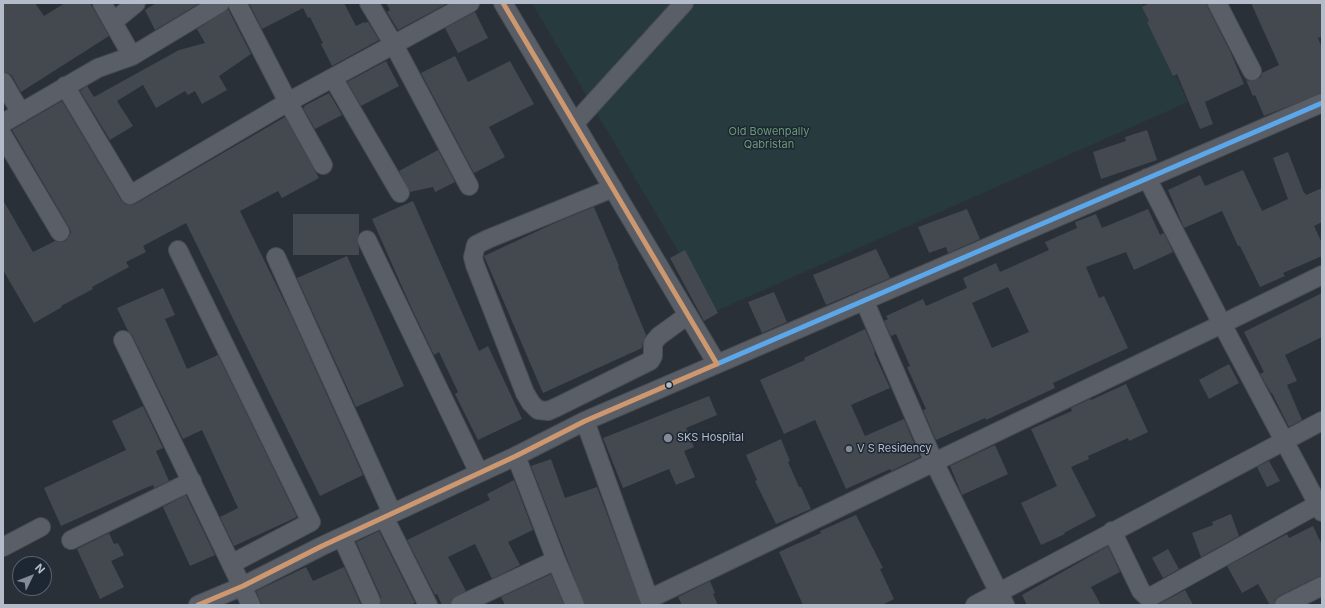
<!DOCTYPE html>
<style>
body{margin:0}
#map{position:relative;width:1325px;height:608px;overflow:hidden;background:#2a3038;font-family:Inter,sans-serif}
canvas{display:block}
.frame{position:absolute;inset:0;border:4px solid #b4bcc9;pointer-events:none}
.north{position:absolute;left:12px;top:556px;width:40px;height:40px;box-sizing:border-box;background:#1d2633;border:1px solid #59626f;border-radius:50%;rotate:47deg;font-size:11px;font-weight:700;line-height:16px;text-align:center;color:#b4bcc9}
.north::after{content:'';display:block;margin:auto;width:14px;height:18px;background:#848b96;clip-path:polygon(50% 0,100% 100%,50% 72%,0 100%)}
</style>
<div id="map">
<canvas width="1325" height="608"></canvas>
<div class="frame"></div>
<div class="north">N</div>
</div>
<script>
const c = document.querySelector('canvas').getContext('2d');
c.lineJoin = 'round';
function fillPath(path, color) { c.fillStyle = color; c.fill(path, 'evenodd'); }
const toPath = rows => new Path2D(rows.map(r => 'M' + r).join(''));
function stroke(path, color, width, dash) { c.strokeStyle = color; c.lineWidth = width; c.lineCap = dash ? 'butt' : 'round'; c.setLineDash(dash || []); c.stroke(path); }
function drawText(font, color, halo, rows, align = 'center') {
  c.font = font + ' Inter,sans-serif'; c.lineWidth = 3; c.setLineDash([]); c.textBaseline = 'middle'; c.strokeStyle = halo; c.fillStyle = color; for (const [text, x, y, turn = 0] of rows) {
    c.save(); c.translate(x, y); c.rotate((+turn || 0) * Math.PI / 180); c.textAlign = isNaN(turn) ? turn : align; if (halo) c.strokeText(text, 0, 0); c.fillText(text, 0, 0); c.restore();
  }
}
const green = toPath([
 [532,3,1142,3,1188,102,714,312]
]);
const building = toPath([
 [3,3,35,3,44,16,65,3,90,3,109,36,21,92,12,76,8,73,3,72],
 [156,3,200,3,155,30,145,10],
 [249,3,344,3,356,26,364,22,364,23,368,22,379,40,332,66,321,44,323,43,310,17,308,18,303,8,262,29],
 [386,3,448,3,398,30,387,12,390,10],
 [1149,3,1207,3,1208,8,1230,51,1244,84,1205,102,1213,124,1200,129,1177,74,1173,76,1147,22,1149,21,1142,7],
 [1251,3,1322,3,1322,36,1318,38,1322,48,1322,93,1264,116,1255,95,1253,96,1246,80,1251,81,1256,80,1261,77,1262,73,1279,65],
 [228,9,251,54,219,76,227,90,202,104,195,91,188,95,185,91,156,108,143,85,117,101,133,126,110,140,80,91,87,86,94,97,179,50,205,43,197,29],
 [475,12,488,38,458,53,445,28],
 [455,56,468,82,510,61,534,104,489,127,505,157,474,173,421,73],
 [386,61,399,86,361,106,347,82],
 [329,93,342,115,315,129,303,108,305,107,304,106],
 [62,101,121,200,125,204,130,205,135,204,285,117,319,178,282,198,278,191,240,211,291,315,363,475,320,496,186,223,143,246,146,252,126,262,129,267,92,287,93,289,61,306,62,307,34,323,3,270,3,200,33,252,55,241,60,242,65,241,69,237,71,232,69,227,12,130],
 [1147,130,1157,160,1101,179,1093,152,1126,141,1125,137],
 [438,150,455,182,435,192,433,187,410,192,399,171],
 [1288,152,1304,193,1305,193,1306,195,1322,188,1322,222,1314,226,1322,243,1322,256,1283,273,1285,276,1260,287,1240,246,1238,246,1222,211,1184,228,1168,190,1200,175,1205,186,1243,170,1262,211,1288,199,1273,158],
 [413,201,479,351,488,346,522,419,478,440,455,394,458,392,439,352,434,355,411,307,372,219],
 [594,207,619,266,618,267,646,335,643,342,642,348,543,393,484,256,557,222],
 [967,209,980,239,948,253,946,247,929,253,918,227],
 [1148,209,1160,235,1164,233,1173,252,1134,270,1126,252,1086,267,1099,298,1104,296,1128,348,1053,383,1055,388,986,420,985,418,936,440,923,410,926,409,907,367,910,366,896,334,891,336,884,321,888,319,886,316,923,299,926,306,967,288,963,278,996,263,1000,272,1049,250,1045,242,1077,228,1075,222,1096,214,1102,228],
 [1008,287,1029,332,992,348,972,303],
 [293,214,359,214,359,233,357,240,359,248,359,255,293,255],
 [876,249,890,278,826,305,813,275],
 [685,250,718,313,704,321,670,258],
 [347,256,404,386,356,407,297,278],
 [163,288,175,315,165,319,187,369,218,355,297,517,234,546,220,517,238,508,202,430,183,439,132,335,128,331,117,308],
 [774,292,787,322,762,333,748,302],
 [1322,293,1322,337,1285,355,1297,381,1287,385,1302,420,1289,427,1272,393,1271,393,1260,374,1264,372,1244,332],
 [865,329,875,352,874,353,890,388,851,405,865,436,904,419,920,457,891,471,890,469,846,489,815,420,784,434,760,380,805,360,804,358],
 [1229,364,1239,383,1209,399,1199,380],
 [1126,384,1148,432,1129,441,1128,438,1088,456,1089,459,1071,467,1096,516,1064,533,1065,534,1041,545,1021,503,1057,486,1031,429,1072,411,1071,408,1090,399,1091,400],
 [709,396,717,415,686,428,694,447,684,451,695,477,676,485,669,469,623,488,603,438],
 [143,406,163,448,156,451,169,481,154,488,153,485,143,489,61,526,44,488,126,450,112,421],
 [781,439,790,461,788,462,799,487,801,487,811,509,776,524,755,481,757,480,746,455],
 [995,445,1008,474,962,495,950,466],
 [551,459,565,498,597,487,641,605,585,605,531,466],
 [1269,461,1280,481,1267,487,1257,467],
 [514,480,533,530,508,542,520,565,492,579,475,544,448,557,466,591,452,599,450,605,442,605,437,594,435,595,407,540,490,500,487,494],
 [186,495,215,555,190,566,163,507],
 [1231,514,1239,536,1201,557,1192,533,1213,525,1212,522],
 [856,515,883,568,880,569,894,599,882,605,803,605,779,552,821,533,820,531],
 [1313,526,1322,545,1322,576,1317,577,1279,596,1275,600,1274,605,1270,605,1258,584,1242,593,1227,566,1287,534,1289,538],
 [379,531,415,603,409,605,380,605,381,597,356,542],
 [109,533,114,544,118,543,124,555,111,561,124,587,100,599,77,549],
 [1108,546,1120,572,1091,587,1101,605,1027,605,1022,595],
 [1168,549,1179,569,1163,578,1152,558],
 [306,567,313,581,344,567,361,605,262,605,256,591],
 [551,574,564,605,505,605,501,597],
 [710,581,715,593,713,594,718,605,682,605,678,597],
 [1185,590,1193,605,1157,605]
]);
const minor = toPath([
 [102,3,132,56],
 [237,3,288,102,323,165],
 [369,3,394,45,469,186],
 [1217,3,1252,71],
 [113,22,136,3],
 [333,78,400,193],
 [3,82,21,113],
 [65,86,130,195,288,102,470,3],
 [3,123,98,68,132,56,220,3],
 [575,123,684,3],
 [3,136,60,232],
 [1147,178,1222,324,1322,512],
 [613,188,488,239,476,245,473,257,475,265,525,393,531,403,538,410,548,411,557,407,650,361,653,356,653,343,659,336,688,315],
 [367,240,479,473],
 [178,250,311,522,231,564],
 [276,257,392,513],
 [864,300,934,462,1005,605],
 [123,340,251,605],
 [717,364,1322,103],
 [585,421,649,599,1222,324,1322,275],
 [516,456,556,560,575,605],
 [384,517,428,605],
 [1112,531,1141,591,1146,596,1152,596,1322,502],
 [342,537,371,601],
 [71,540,192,481],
 [3,547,41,527],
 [198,605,243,586,322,546,516,456,585,421,717,364,503,3],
 [460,605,556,560],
 [975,605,1322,421],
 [1284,605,1322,586]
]);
const bus1 = toPath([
 [717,364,1322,103]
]);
const bus2 = toPath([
 [198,605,243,586,322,546,516,456,585,421,717,364,503,3]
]);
const markers = [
 [669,385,3.5,"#b4bcc9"],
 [668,438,5,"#848b96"],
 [849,449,4,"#848b96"]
];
const parkNames = [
 ["Old Bowenpally",769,132],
 ["Qabristan",769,145]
];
const poiNames = [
 ["SKS Hospital",677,438],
 ["V S Residency",857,449]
];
fillPath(green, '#273a3e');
fillPath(building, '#444950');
stroke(minor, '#484c53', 20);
stroke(minor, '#5a5e66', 18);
stroke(bus1, '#5aa8eb', 5);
stroke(bus2, '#cd976f', 5);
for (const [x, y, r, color] of markers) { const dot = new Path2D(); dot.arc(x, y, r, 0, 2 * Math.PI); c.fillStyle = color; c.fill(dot); stroke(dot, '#1d2633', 1.5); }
drawText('11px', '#6b9a76', '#1d2633', parkNames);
drawText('11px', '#b4bcc9', '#1d2633', poiNames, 'left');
</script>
